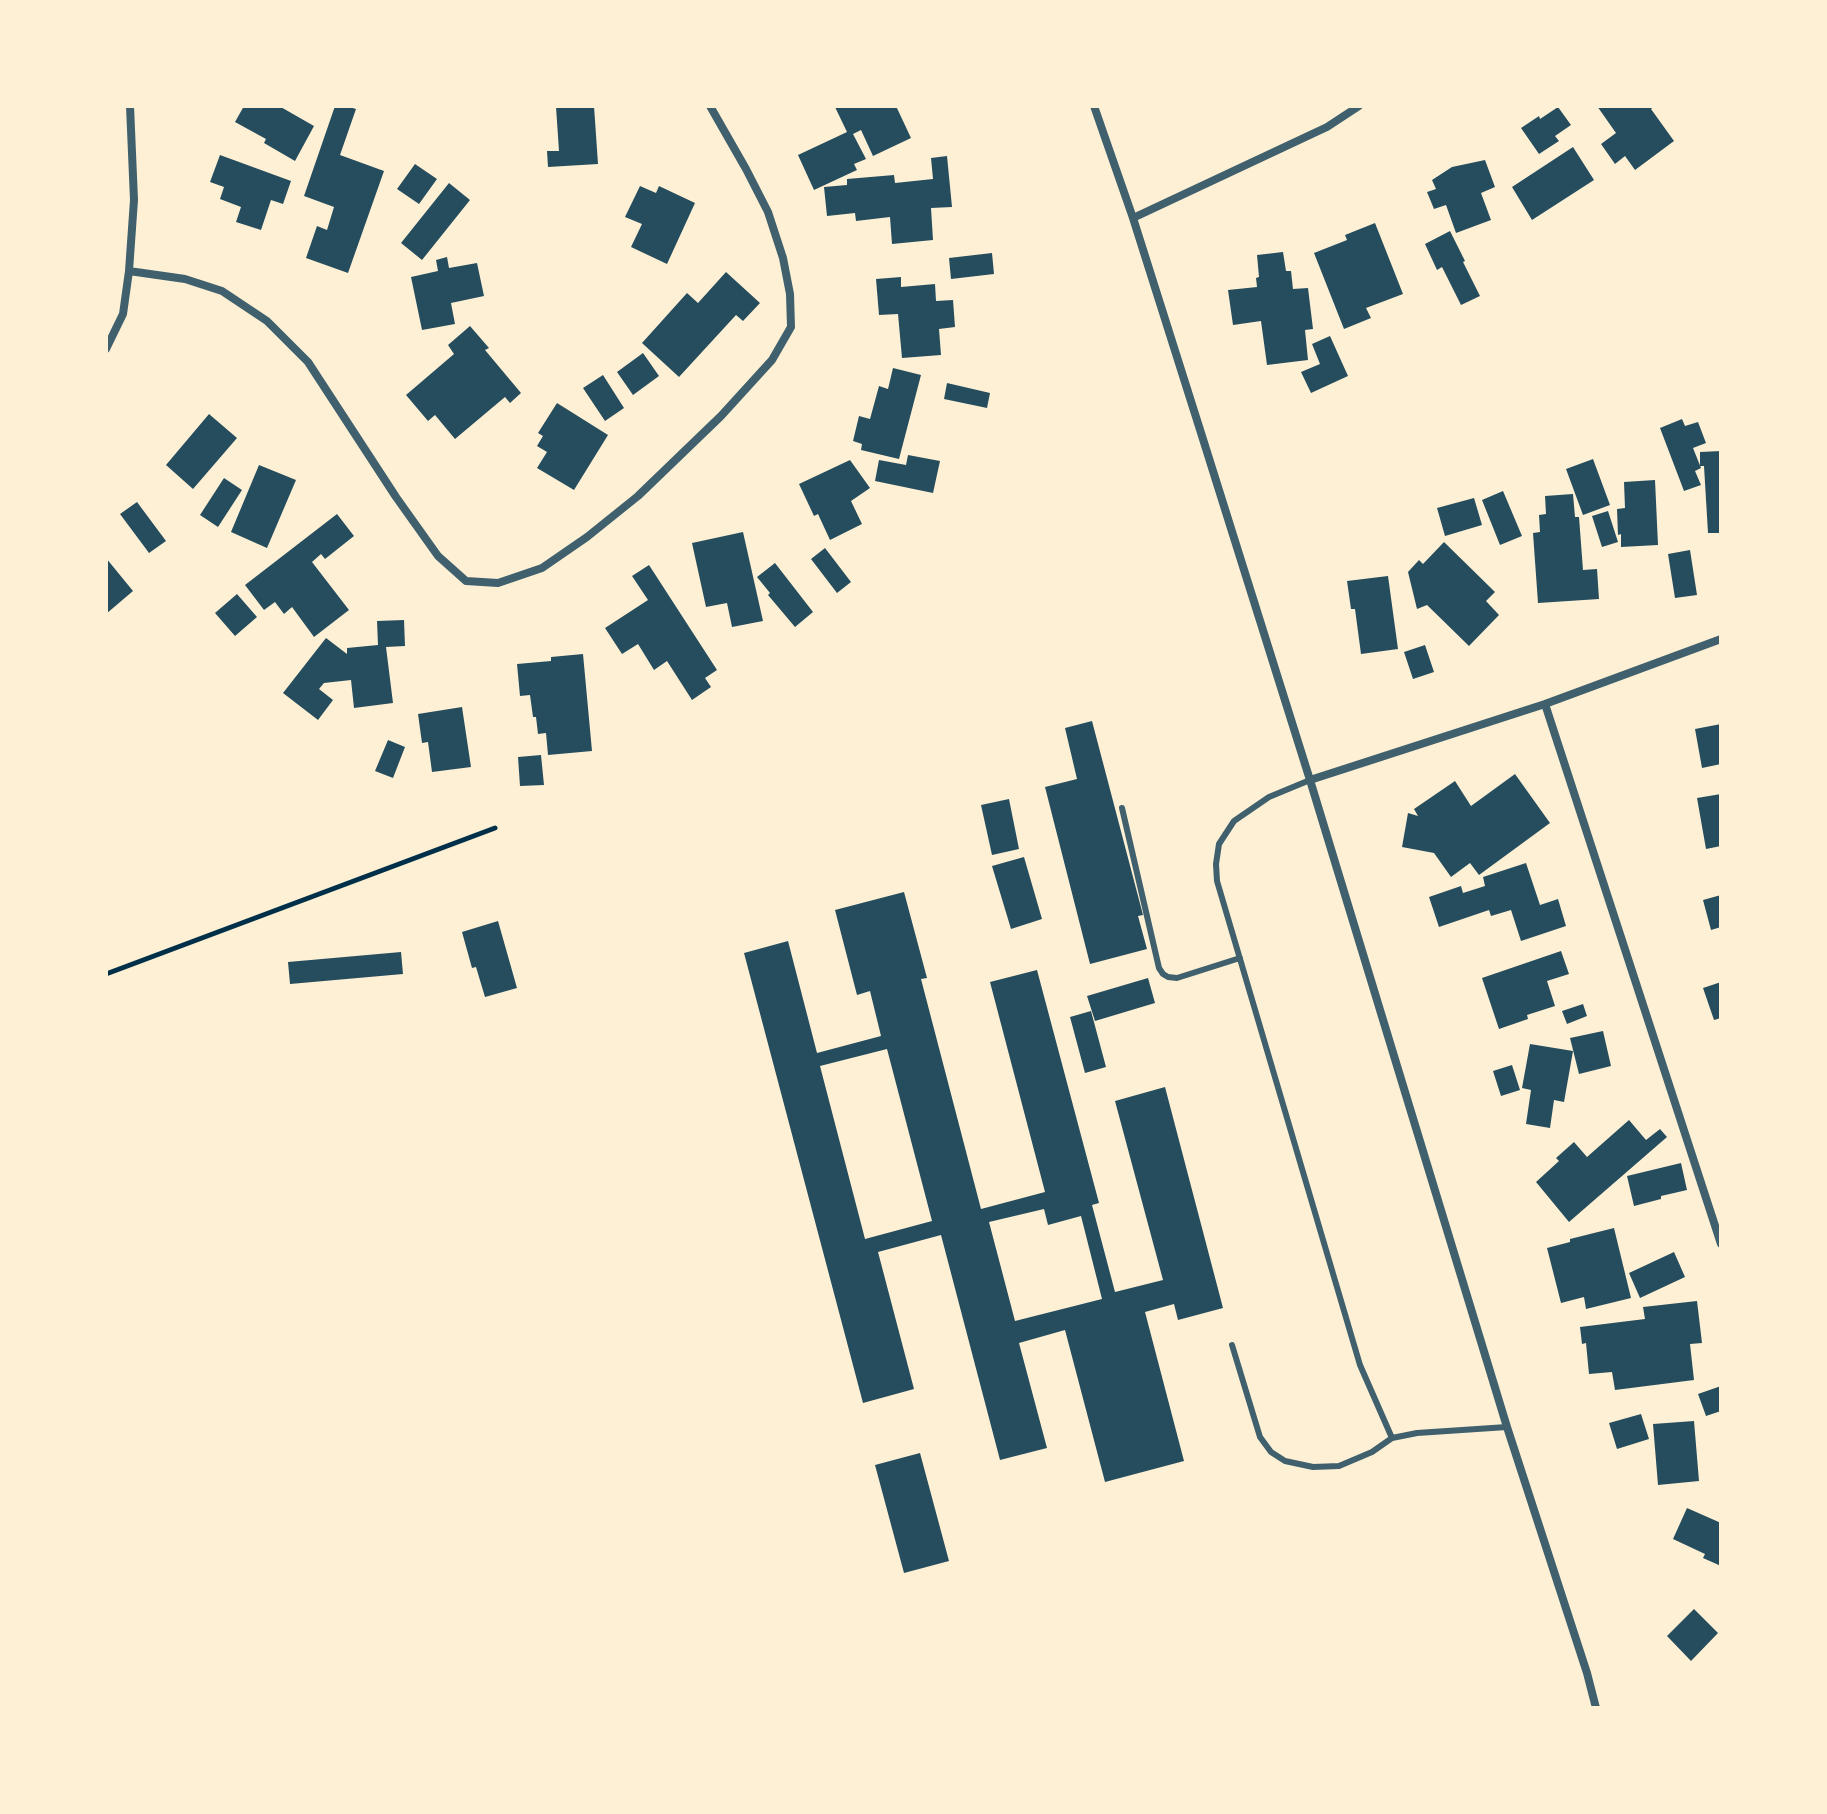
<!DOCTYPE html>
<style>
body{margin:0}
#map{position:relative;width:1827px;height:1814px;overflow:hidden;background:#fdf0d5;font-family:"Zilla Slab",serif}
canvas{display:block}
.frame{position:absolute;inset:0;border:108px solid #fdf0d5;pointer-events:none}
</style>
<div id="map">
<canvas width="1827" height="1814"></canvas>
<div class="frame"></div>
</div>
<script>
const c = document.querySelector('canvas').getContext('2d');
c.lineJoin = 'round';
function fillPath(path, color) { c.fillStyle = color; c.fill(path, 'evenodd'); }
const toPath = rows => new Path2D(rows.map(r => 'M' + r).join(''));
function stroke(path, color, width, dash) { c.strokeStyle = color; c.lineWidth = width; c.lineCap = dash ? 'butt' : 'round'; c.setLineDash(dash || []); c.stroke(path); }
const building = toPath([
 [244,106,279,106,314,126,295,161,264,143,266,139,235,122],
 [335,106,346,106,356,109,340,155,384,171,348,273,306,258,317,226,327,230,334,207,304,196],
 [572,106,594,106,598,164,548,167,547,151,559,151,556,107],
 [837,106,896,106,911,138,873,156,861,130,853,134,866,159,854,164,857,170,814,190,798,155,847,132,835,107],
 [1597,106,1655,106,1651,109,1674,141,1635,170,1625,156,1615,164,1601,144,1616,133],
 [1558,107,1571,125,1555,136,1559,141,1539,154,1521,128,1539,116,1540,119],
 [1573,147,1594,180,1532,220,1512,187],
 [220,155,291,181,283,204,271,200,261,230,236,222,241,207,220,199,224,187,210,182],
 [947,156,952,207,931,208,933,240,892,244,890,217,856,221,855,213,827,216,824,187,847,185,847,179,894,175,895,183,933,179,931,158],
 [1485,160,1495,187,1481,193,1491,220,1456,233,1446,205,1434,209,1427,192,1436,189,1432,180,1452,167],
 [415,164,437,179,419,204,397,189],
 [449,183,470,200,422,260,401,243],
 [640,186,656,193,659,186,695,203,667,264,631,247,642,224,625,217],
 [1375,223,1403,294,1366,308,1371,318,1344,329,1314,253,1347,240,1345,235],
 [1450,231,1465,261,1463,262,1480,296,1461,305,1442,267,1437,270,1425,244],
 [1283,252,1286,271,1291,271,1293,289,1308,288,1313,329,1305,330,1308,360,1267,365,1261,321,1233,325,1228,290,1257,287,1256,278,1259,277,1257,255],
 [992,253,994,274,951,279,949,258],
 [447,257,449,268,477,263,484,296,451,303,455,324,422,330,411,277,438,271,436,260],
 [726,272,760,303,743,321,736,315,679,377,642,343,687,293,698,303],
 [901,277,901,287,935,284,936,301,953,300,955,327,939,329,941,355,902,358,898,314,879,315,876,279],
 [470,326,489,348,485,350,521,393,510,403,505,397,455,439,435,415,428,421,406,395,454,354,448,345],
 [1330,336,1348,376,1311,393,1301,372,1320,364,1312,344],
 [643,353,659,376,633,395,617,372],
 [893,368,921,375,899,459,861,450,862,444,853,441,859,416,870,419,879,386,888,389],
 [603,375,624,408,605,421,583,388],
 [947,383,990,393,987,408,944,399],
 [557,403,608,435,574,490,537,468,547,452,537,446,543,436,538,433],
 [209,414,237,438,193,489,166,465],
 [1682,419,1685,426,1698,422,1706,443,1693,448,1701,468,1695,471,1701,485,1684,491,1660,428],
 [1721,451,1721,533,1708,533,1704,466,1700,466,1700,452],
 [908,455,940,461,933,493,875,481,879,460,906,465],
 [1593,459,1610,505,1583,515,1566,469],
 [850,460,870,488,851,501,862,524,830,540,818,514,814,516,799,484],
 [259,465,296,480,267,548,231,532],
 [224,478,242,490,218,527,200,515],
 [1655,480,1658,545,1621,547,1621,534,1618,535,1617,509,1625,508,1624,482],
 [1503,491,1522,536,1500,545,1482,500],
 [1573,494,1575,517,1579,517,1583,570,1597,569,1599,599,1538,603,1533,533,1540,532,1539,515,1546,514,1545,496],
 [1474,498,1482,525,1445,536,1437,508],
 [137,502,166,541,149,553,120,514],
 [1608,511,1618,542,1602,547,1592,516],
 [337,514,354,536,325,559,321,554,312,562,349,610,314,637,292,607,284,614,275,602,264,610,245,585],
 [743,532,763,621,732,627,727,603,706,607,692,543],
 [1444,542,1495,592,1486,601,1499,615,1469,646,1427,605,1417,609,1408,572,1419,560,1423,564],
 [825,548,851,582,837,593,811,559],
 [1690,550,1697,595,1675,598,1668,554],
 [106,558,133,591,106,614],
 [775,563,813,612,795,627,768,595,770,593,757,577],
 [649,565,717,670,705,678,711,687,692,700,667,661,654,670,638,644,622,654,605,628,648,600,632,576],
 [1388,576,1398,649,1361,654,1355,609,1351,609,1347,581],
 [237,594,257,617,235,636,215,613],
 [404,620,405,646,386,647,393,703,354,708,351,680,324,683,319,689,333,700,318,720,283,693,326,638,347,654,347,648,378,645,377,621],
 [1425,645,1434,672,1413,679,1404,652],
 [583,654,592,751,548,755,546,733,538,734,536,717,533,717,530,695,520,696,517,664,551,661,551,657],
 [462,707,471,767,432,772,428,742,422,743,418,714],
 [1092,721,1143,915,1138,916,1147,949,1090,964,1045,787,1077,779,1065,728],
 [1721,724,1721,764,1702,768,1695,729],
 [388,740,405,747,393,778,375,771],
 [541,755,544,785,520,786,518,757],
 [1515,774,1550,823,1479,875,1470,863,1451,877,1434,853,1402,847,1408,813,1418,816,1414,809,1455,781,1471,806],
 [1721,794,1721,846,1706,849,1697,798],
 [1009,799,1019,849,992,855,981,805],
 [1024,857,1042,919,1011,929,992,866],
 [1526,863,1540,905,1558,899,1566,926,1521,941,1511,910,1491,916,1489,910,1439,927,1429,897,1461,886,1463,893,1485,886,1483,877],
 [904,892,927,978,921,979,981,1209,1045,1192,990,982,1037,970,1099,1203,1092,1205,1115,1292,1163,1280,1115,1101,1165,1087,1223,1308,1178,1320,1174,1304,1145,1312,1184,1461,1105,1482,1065,1330,1019,1343,1047,1448,1000,1460,941,1235,878,1252,914,1389,863,1403,744,953,788,941,817,1053,881,1036,870,991,857,995,835,910],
 [887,1049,932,1221,865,1239,820,1066],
 [1044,1209,1048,1225,1081,1216,1102,1299,1015,1321,989,1222],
 [1721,895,1721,927,1711,930,1703,900],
 [498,921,517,988,485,997,476,967,472,968,462,932],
 [1561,951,1569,974,1547,981,1555,1006,1527,1015,1528,1019,1499,1029,1482,978],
 [401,952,403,974,290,984,288,962],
 [1148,978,1155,1003,1095,1021,1087,996],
 [1721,982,1721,1018,1714,1020,1703,988],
 [1583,1004,1587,1016,1567,1024,1562,1011],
 [1091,1011,1106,1067,1085,1073,1070,1017],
 [1603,1031,1611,1066,1579,1074,1570,1038],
 [1530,1044,1573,1051,1564,1102,1554,1100,1550,1128,1526,1124,1531,1090,1522,1088],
 [1512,1065,1520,1090,1501,1096,1493,1071],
 [1629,1120,1646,1140,1660,1129,1667,1137,1569,1222,1536,1182,1559,1161,1556,1158,1574,1142,1587,1157],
 [1681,1163,1687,1190,1661,1196,1661,1199,1634,1206,1627,1176],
 [1614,1228,1631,1298,1586,1309,1584,1297,1561,1303,1547,1248,1570,1242,1570,1239],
 [1674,1252,1685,1277,1640,1298,1629,1273],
 [1697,1301,1702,1343,1690,1344,1694,1380,1615,1390,1612,1372,1589,1374,1586,1343,1582,1344,1580,1327,1645,1319,1643,1307],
 [1721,1386,1721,1411,1706,1416,1698,1394],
 [1641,1414,1649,1439,1617,1449,1609,1423],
 [1694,1421,1699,1481,1658,1485,1653,1424],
 [920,1453,949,1561,904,1573,875,1465],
 [1687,1508,1721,1523,1721,1566,1703,1558,1705,1554,1673,1539],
 [1694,1609,1718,1633,1691,1661,1667,1636]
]);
const path = toPath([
 [106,974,495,828]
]);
const service = toPath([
 [1310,780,1269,797,1234,821,1219,844,1216,864,1217,881,1360,1365,1392,1438,1417,1433,1507,1427],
 [1122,808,1159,968,1163,974,1168,977,1177,978,1240,958],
 [1232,1345,1260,1437,1271,1452,1285,1461,1313,1467,1339,1466,1372,1452,1392,1438]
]);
const minor = toPath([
 [1094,106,1133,218,1202,436,1310,780,1507,1427,1587,1673,1596,1708],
 [1133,218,1327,127,1359,106],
 [129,271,185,279,222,291,267,321,308,362,396,497,438,556,466,581,498,583,542,568,587,537,638,496,721,416,772,360,791,327,790,294,783,258,768,212,746,169,710,106],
 [106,349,123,314,129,271,134,200,130,106],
 [1545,704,1721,1244],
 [1310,780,1545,704,1721,639]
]);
fillPath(building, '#264d5e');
stroke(path, '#003049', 5);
stroke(service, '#3f606c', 6);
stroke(minor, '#3f606c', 8);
</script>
